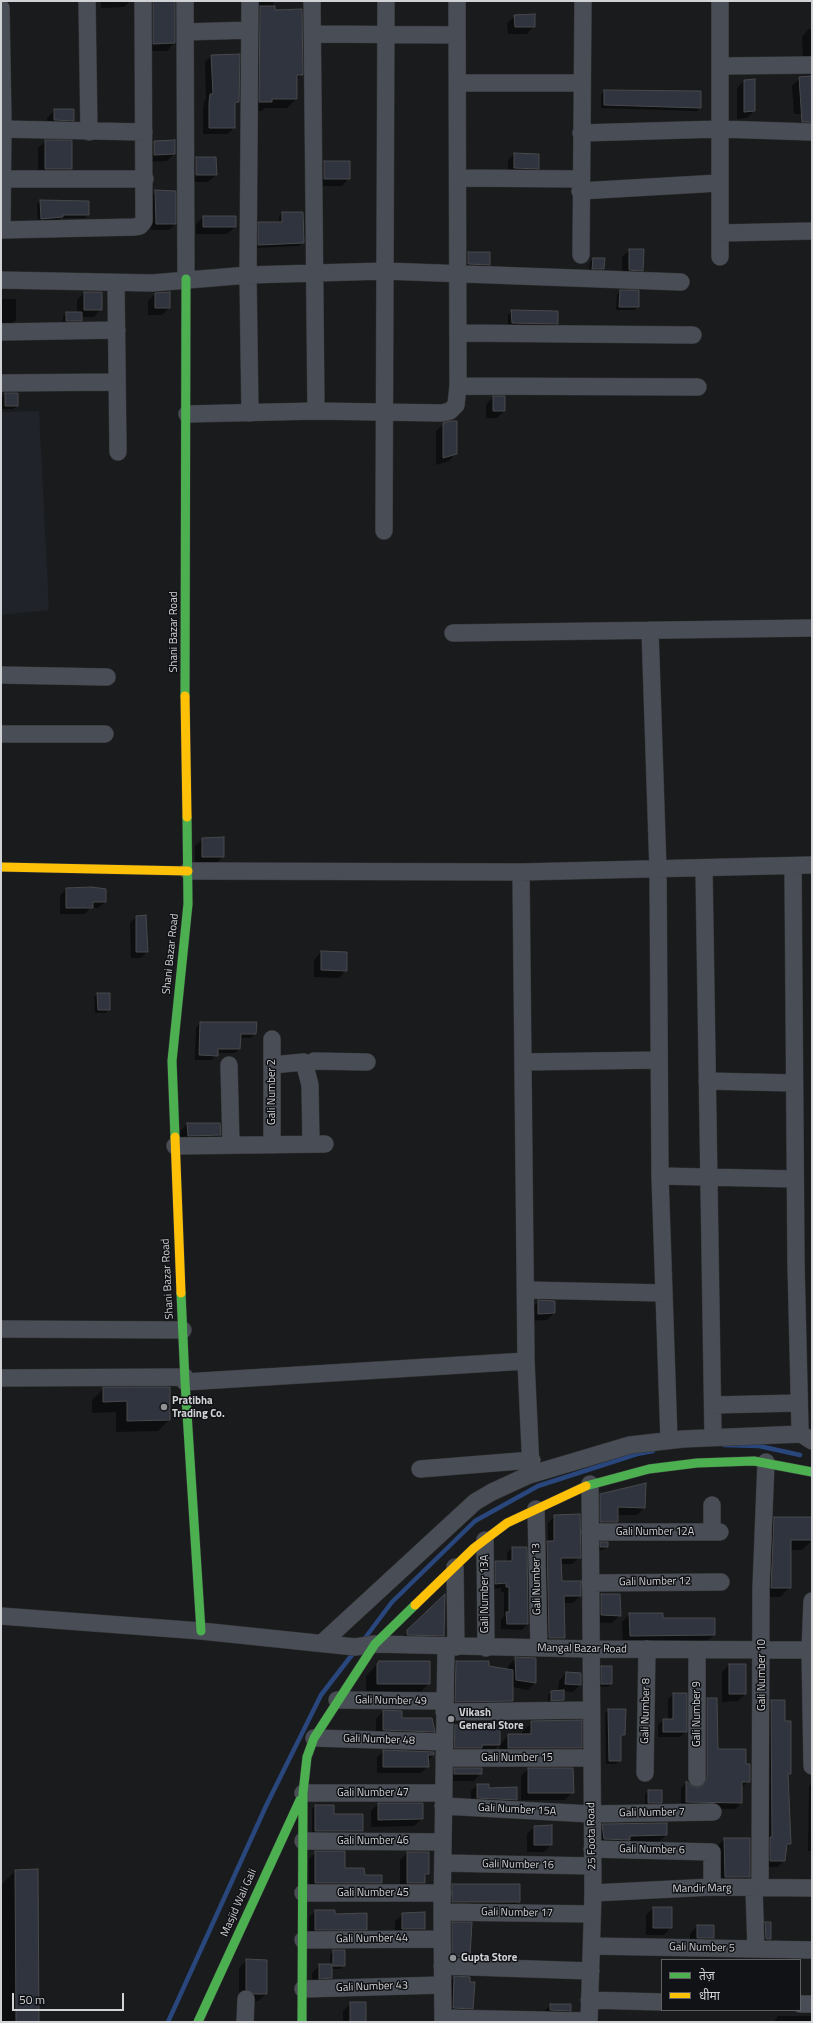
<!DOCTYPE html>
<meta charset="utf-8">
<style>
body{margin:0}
#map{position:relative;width:813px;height:2023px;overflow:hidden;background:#1a1b1d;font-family:"Titillium Web","Noto Sans Devanagari",sans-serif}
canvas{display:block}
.frame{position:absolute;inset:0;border:2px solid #d1d2d5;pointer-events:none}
.legend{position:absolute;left:661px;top:1959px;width:140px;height:52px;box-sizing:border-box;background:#101215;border:1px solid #5d5f62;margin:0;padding:5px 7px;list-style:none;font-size:12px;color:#d1d2d5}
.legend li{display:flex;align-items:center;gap:8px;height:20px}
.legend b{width:20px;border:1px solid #5d5f62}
.scale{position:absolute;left:12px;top:1993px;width:112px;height:18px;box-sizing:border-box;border:2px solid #d1d2d5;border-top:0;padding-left:5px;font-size:12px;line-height:14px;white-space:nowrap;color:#d1d2d5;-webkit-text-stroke:3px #101215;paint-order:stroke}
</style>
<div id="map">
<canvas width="813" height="2023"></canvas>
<div class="frame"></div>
<ul class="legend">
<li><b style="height:5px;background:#4caf50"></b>तेज़</li>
<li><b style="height:5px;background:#ffc107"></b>धीमा</li>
</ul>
<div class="scale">50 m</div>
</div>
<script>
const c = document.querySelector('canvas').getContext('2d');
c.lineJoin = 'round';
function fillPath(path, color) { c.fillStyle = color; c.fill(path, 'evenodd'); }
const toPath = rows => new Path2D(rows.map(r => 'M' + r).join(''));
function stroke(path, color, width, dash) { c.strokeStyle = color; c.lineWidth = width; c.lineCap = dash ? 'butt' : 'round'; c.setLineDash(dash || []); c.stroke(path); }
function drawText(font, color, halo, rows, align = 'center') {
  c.font = font + ' "Titillium Web",sans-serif'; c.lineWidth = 3; c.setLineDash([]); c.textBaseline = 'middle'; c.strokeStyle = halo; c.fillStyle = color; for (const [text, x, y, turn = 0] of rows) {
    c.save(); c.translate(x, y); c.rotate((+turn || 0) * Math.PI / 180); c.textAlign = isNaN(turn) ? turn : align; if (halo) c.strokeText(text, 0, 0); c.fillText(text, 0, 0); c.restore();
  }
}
const built = toPath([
 [39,411,49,610,1,615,1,412]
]);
const shadow = toPath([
 [27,1,67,1,27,2],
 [101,1,130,1,124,7,101,8],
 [146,1,174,1,174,43,167,51,146,51],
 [250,1,273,1,274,11,302,74,296,80,296,99,287,108,265,108,261,111,251,111],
 [515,16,534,26,527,34,508,34,507,23],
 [809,29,812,29,812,62,803,62,802,37],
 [211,56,238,102,234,107,234,128,227,134,203,134,203,111,204,102,206,99,205,62],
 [800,78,810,78,812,106,805,114,794,114,792,86],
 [744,81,754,111,747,118,737,119,737,88],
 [604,91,700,108,697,111,601,108,601,95],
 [55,110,73,120,66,128,47,127,47,118],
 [46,141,71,169,64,176,38,176,38,148],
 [154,142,174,154,167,161,147,162,147,149],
 [514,154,538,168,532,174,508,174,508,160],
 [196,158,215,158,216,175,208,182,189,182,189,165],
 [324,162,349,162,349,178,342,186,317,186,317,170],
 [156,192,175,224,169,230,151,230,150,197],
 [41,201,88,215,85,218,61,218,59,220,38,222,37,204],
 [282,213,303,243,299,246,255,248,255,227,259,223,279,223,279,216],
 [203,217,235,227,227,234,196,234,196,224],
 [630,250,642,270,635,278,622,277,622,257],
 [468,253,489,264,481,272,461,271,461,261],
 [593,259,603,269,600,272,589,272,590,262],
 [620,291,638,291,638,307,634,310,616,310,617,294],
 [84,293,101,309,94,317,81,317,81,320,78,324,63,324,63,317,67,313,77,313,77,300],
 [155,294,169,308,162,315,148,315,148,301],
 [1,299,16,299,16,320,11,325,1,325],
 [512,311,557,323,553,327,508,327,508,315],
 [5,394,17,406,13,409,2,409,2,397],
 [493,397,504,397,504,411,497,418,486,418,486,405],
 [444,424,456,453,449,461,436,465,436,431],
 [203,839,223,856,216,864,195,864,195,846],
 [66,889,105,902,98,908,90,908,85,914,60,914,60,896],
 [136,917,147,952,141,958,131,958,130,923],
 [321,952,346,970,339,978,314,977,314,960],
 [98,994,109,1010,106,1013,95,1013,94,997],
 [200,1023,255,1034,251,1038,240,1038,240,1049,235,1053,217,1053,212,1060,195,1060,196,1028],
 [187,1124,220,1135,212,1142,180,1143,180,1131],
 [539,1301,554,1313,547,1320,531,1321,531,1309],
 [104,1388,169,1420,158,1431,116,1432,116,1412,92,1413,92,1400],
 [601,1495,644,1508,637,1515,617,1515,617,1522,610,1529,593,1529,593,1503],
 [555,1516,580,1557,572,1564,561,1564,561,1582,580,1596,573,1603,563,1603,564,1638,557,1645,542,1645,540,1549,548,1542,548,1523],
 [774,1518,812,1540,802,1550,790,1550,790,1587,780,1597,762,1597,764,1528],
 [601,1543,607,1547,603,1550,597,1550,597,1546],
 [512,1548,526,1548,527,1624,522,1630,501,1629,501,1619,504,1616,504,1592,501,1592,501,1588,490,1589,490,1568,496,1562,507,1562,507,1553],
 [601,1595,620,1615,612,1623,594,1622,594,1603],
 [444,1596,443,1635,432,1646,396,1643],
 [630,1614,662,1619,714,1635,706,1642,623,1643,622,1622],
 [516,1658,535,1683,528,1690,512,1687,512,1701,505,1708,449,1708,449,1669,456,1662,508,1670,508,1666],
 [379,1662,429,1683,418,1695,366,1695,366,1676],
 [729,1665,745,1665,745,1694,738,1701,722,1702,722,1672],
 [602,1667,611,1684,608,1687,598,1687,598,1671],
 [566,1673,580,1685,573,1692,563,1691,563,1700,560,1703,548,1704,548,1695,552,1692,558,1691,559,1681],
 [674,1694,686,1732,680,1737,658,1737,658,1725,663,1720,668,1720,668,1699],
 [707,1699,717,1750,745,1765,749,1781,741,1788,741,1803,735,1809,681,1808,681,1788,686,1783,691,1787,700,1788,701,1785,701,1705],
 [771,1701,784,1722,790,1774,787,1776,790,1844,786,1847,784,1860,778,1867,764,1867,765,1708],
 [609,1710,624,1735,620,1738,620,1760,616,1764,606,1764,605,1713],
 [383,1711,401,1719,434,1726,434,1731,426,1739,376,1737,376,1719],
 [532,1722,581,1748,571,1758,499,1758,499,1745,492,1752,447,1755,448,1733,455,1726,499,1745,509,1735,522,1735,522,1732],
 [384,1751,433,1755,428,1761,428,1766,421,1773,377,1773,377,1757],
 [455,1769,481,1773,474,1781,447,1781,447,1776],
 [528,1769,573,1792,565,1800,521,1800,521,1776],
 [812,1783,812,1851,808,1851,809,1786],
 [477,1785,488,1789,516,1800,510,1805,471,1803,471,1791],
 [648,1791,661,1802,658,1806,645,1806,645,1794],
 [378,1804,422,1819,414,1826,371,1827,371,1811],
 [316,1806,333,1815,362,1815,362,1831,358,1834,312,1834,312,1809],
 [603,1825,666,1835,659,1842,596,1846,596,1832],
 [534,1827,551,1845,544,1852,527,1852,527,1834],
 [725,1839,749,1877,742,1884,718,1884,717,1846],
 [316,1852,344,1869,381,1883,374,1889,309,1889,309,1859],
 [407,1853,428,1874,424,1878,424,1883,417,1890,400,1890,400,1860],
 [15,1871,38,2022,1,2022,1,1885],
 [453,1885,519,1901,512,1908,446,1909,446,1892],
 [654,1908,671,1927,664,1935,646,1935,646,1915],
 [315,1911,334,1915,366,1929,360,1935,309,1936,309,1917],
 [403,1914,424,1929,417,1936,395,1936,395,1921],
 [452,1923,469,1957,462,1964,445,1963,445,1931],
 [766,1923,770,1939,762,1946,758,1930],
 [697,1926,713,1938,706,1945,690,1945,690,1934],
 [334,1951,344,1965,340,1969,331,1969,331,1978,323,1985,312,1986,312,1973,320,1965,330,1965,330,1954],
 [247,1960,266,1994,258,2001,247,2001,239,1996,239,1968],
 [455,1977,472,2008,465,2016,446,2015,447,1985],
 [351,2003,365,2022,343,2022,343,2011],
 [551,2005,570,2010,563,2018,543,2012],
 [778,2016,812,2016,812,2022,774,2022]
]);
const stream = toPath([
 [724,1445,759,1446,800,1455],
 [362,1642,392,1602,475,1521,538,1486,637,1454,653,1451],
 [168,2022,266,1806,321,1695,355,1651]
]);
const building = toPath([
 [153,1,175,1,175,43,153,44,153,1],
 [260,6,275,6,275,10,302,9,303,75,297,75,297,99,272,99,272,102,259,102,260,6],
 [535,14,535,27,515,27,514,15,535,14],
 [240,54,239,102,235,103,235,128,209,128,209,103,210,94,213,94,211,55,240,54],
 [811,76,812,122,802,122,799,77,811,76],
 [755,79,755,111,744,112,744,80,755,79],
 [604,90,701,91,701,108,604,105,604,90],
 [54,109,74,109,74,121,54,120,54,109],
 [45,140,72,140,72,169,45,169,45,140],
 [175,140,175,154,154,155,154,141,175,140],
 [514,153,539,154,539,169,514,168,514,153],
 [196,157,216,157,217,175,196,175,196,157],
 [324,161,350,161,350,179,324,179,324,161],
 [155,190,176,191,176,224,156,224,155,190],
 [40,200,89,201,89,215,63,215,63,217,41,219,40,200],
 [282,212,303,212,304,243,258,245,258,222,282,222,282,212],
 [203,216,236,216,236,227,203,227,203,216],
 [629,249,644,249,643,271,629,270,629,249],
 [468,252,490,252,490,265,468,264,468,252],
 [593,258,605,258,604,269,592,269,593,258],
 [620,290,639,290,639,307,619,307,620,290],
 [84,292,102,292,102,310,84,310,84,292],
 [170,292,170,308,155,308,155,293,170,292],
 [511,310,558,311,558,324,512,323,511,310],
 [66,312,82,312,82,321,66,321,66,312],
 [5,393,18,393,18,406,5,406,5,393],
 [493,396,505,396,505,411,493,411,493,396],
 [450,421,457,421,457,454,443,458,443,423,450,421],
 [224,837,224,857,202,857,202,838,224,837],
 [92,887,106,889,106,902,93,902,93,908,66,908,66,888,92,887],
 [146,915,148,952,136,952,136,916,146,915],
 [321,951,347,952,347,971,321,970,321,951],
 [97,993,110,993,110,1010,98,1010,97,993],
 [200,1022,257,1022,256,1034,241,1034,240,1049,218,1049,218,1056,199,1055,200,1022],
 [187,1123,220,1123,221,1135,188,1136,187,1123],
 [538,1300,555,1301,555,1313,538,1314,538,1300],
 [103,1387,170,1387,170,1420,127,1421,127,1401,103,1402,103,1387],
 [646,1483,645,1508,618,1507,618,1522,600,1522,600,1494,646,1483],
 [580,1514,581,1558,561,1558,562,1581,581,1581,581,1596,564,1596,565,1638,549,1638,547,1541,554,1541,554,1515,580,1514],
 [774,1517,812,1517,812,1540,791,1540,791,1588,771,1588,774,1517],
 [600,1542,608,1542,608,1547,600,1547,600,1542],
 [512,1547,527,1547,528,1624,507,1624,506,1612,509,1612,509,1587,506,1587,506,1583,495,1584,495,1561,512,1561,512,1547],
 [445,1594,444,1636,407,1635,407,1630,445,1594],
 [601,1594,620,1594,621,1616,601,1615,601,1594],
 [629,1613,663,1613,663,1618,715,1618,715,1635,630,1636,629,1613],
 [515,1657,536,1658,536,1683,516,1680,515,1657],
 [379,1661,430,1661,430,1684,377,1684,377,1664,379,1661],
 [456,1661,489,1661,489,1666,513,1670,513,1701,455,1702,456,1661],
 [729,1664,746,1664,746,1694,729,1694,729,1664],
 [601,1666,612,1666,612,1684,601,1684,601,1666],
 [566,1672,581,1673,581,1685,565,1684,566,1672],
 [564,1690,564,1700,551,1701,551,1691,564,1690],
 [673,1693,687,1693,687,1732,663,1732,663,1719,673,1719,673,1693],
 [707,1698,717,1698,718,1749,746,1749,746,1764,750,1764,750,1782,742,1782,742,1803,686,1802,686,1781,692,1786,697,1788,702,1786,707,1778,707,1698],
 [771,1700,785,1700,785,1721,791,1721,791,1774,788,1774,791,1844,787,1844,785,1861,770,1861,770,1837,772,1837,771,1700],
 [608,1709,626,1709,625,1735,621,1735,621,1761,609,1761,608,1709],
 [383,1710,402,1711,402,1718,432,1718,435,1732,383,1730,383,1710],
 [582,1720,582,1748,508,1748,508,1734,531,1734,531,1721,582,1720],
 [455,1725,500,1725,500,1745,482,1745,482,1748,454,1748,455,1725],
 [383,1750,434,1752,434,1755,428,1755,429,1767,383,1767,383,1750],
 [454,1768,482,1768,482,1774,454,1774,454,1768],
 [528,1768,573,1768,574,1793,528,1793,528,1768],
 [477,1784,489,1784,489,1788,517,1787,517,1800,477,1798,477,1784],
 [648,1790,662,1790,662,1803,648,1803,648,1790],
 [378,1803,423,1803,423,1819,378,1820,378,1803],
 [315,1805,334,1805,334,1814,363,1814,363,1831,315,1831,315,1805],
 [667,1823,667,1835,630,1836,630,1840,604,1839,602,1824,667,1823],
 [552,1825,552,1845,534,1845,534,1826,552,1825],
 [724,1838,750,1838,750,1877,725,1877,724,1838],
 [315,1851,345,1851,345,1868,364,1868,365,1875,382,1875,382,1883,315,1883,315,1851],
 [407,1852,429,1852,429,1874,425,1874,425,1883,407,1883,407,1852],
 [38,1869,39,2022,16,2022,15,1870,38,1869],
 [452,1884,520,1884,520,1902,452,1902,452,1884],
 [653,1907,672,1907,672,1928,653,1928,653,1907],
 [315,1910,335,1910,335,1914,367,1913,367,1930,315,1930,315,1910],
 [425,1912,425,1929,402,1929,402,1913,425,1912],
 [452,1922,472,1922,470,1957,452,1956,452,1922],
 [765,1922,771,1922,771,1939,766,1939,765,1922],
 [697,1925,714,1925,714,1938,697,1938,697,1925],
 [333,1950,345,1950,345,1966,333,1966,333,1950],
 [246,1959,267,1960,267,1994,254,1994,246,1989,246,1959],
 [319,1964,332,1964,332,1978,319,1979,319,1964],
 [454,1976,470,1977,470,1982,475,1982,473,2009,453,2008,454,1976],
 [350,2002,366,2002,366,2022,350,2022,350,2002],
 [550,2004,571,2004,571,2011,550,2010,550,2004]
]);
const street = toPath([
 [87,1,89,132],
 [185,1,186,279],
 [250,1,248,275,250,413],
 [312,1,316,411],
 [720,1,720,257],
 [1,8,3,121,2,230],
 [185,32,250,30],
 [313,34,457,35],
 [721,66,812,65],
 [458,83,582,83],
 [1,129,144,132],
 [581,133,720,129,812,132],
 [458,178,581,179],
 [1,179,145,179],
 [580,191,719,183],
 [1,230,134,227,140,226,144,221,143,1],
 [720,233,812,231],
 [581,255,583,1],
 [1,280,152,283,248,275,385,271,681,282],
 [116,283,118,452],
 [1,332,117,330],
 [458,333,693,335],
 [1,383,117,382],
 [458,386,698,387],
 [187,414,316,411,442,413,450,411,456,405,458,386,457,1],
 [384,531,386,1],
 [650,630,658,870,660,1176,669,1440],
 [453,633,812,628],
 [1,675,107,677],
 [1,734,105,734],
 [793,866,796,1264,800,1429,801,1434,812,1441],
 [704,869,713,1437],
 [188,871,521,872,812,865],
 [272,1039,272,1145],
 [314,1061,367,1062],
 [523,1062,659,1060],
 [229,1065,231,1145],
 [272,1065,304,1062,310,1085,311,1144],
 [707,1081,794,1083],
 [175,1146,325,1144],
 [660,1176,795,1179],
 [526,1290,664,1293],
 [1,1329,183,1330],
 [1,1378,185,1377],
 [185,1382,526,1361],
 [713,1405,799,1403],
 [420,1469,532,1460],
 [529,1475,630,1445,683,1439,801,1434],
 [712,1505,712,1532],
 [536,1509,539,1648],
 [590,1532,720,1532],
 [485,1540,486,1648],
 [455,1567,456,1647],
 [590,1583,721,1582],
 [812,1601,810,1650,812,1766],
 [1,1616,201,1631,355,1647,375,1644,590,1649,810,1650],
 [322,1643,475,1502,492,1492,529,1475,531,1470,526,1361,521,872],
 [337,1700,444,1701],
 [444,1712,591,1710],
 [314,1738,444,1742],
 [444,1758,591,1758],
 [645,1773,647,1649],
 [697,1778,697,1650],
 [303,1793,443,1793],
 [443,1806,591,1814,713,1812],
 [303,1841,443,1842],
 [592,1849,712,1852,712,1887],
 [443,1863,593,1866],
 [754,1888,756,1949],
 [760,1888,761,1588,766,1462],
 [303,1893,443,1893],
 [593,1893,712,1887,812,1888],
 [442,1912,592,1914],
 [303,1940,442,1939],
 [592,1946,812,1950],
 [442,1966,591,1971],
 [303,1989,442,1985],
 [589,2000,662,2002],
 [800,2004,812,2004],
 [443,2018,588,2021],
 [245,2022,246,1999],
 [443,2022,442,1912,446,1647],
 [589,2022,593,1893,590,1484]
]);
const fast = toPath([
 [185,696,186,279],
 [175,1137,172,1061,188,904,187,817],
 [181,1293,185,1382,201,1631],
 [586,1486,649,1469,697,1463,754,1461,812,1472],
 [198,2022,300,1800],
 [302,2022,303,1793,307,1757,314,1738,375,1644,415,1605]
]);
const slow = toPath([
 [185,696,187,817],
 [1,867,188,871],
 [175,1137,181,1293],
 [415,1605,474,1548,507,1523,586,1486]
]);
const markers = [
 [164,1407,4,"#919295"],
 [451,1719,4,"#919295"],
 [453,1958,4,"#919295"]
];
const streetNames = [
 ["Shani Bazar Road",174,632,-90],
 ["Shani Bazar Road",171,954,-84],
 ["Gali Number 2",272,1092,-90],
 ["Shani Bazar Road",168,1279,-93],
 ["Gali Number 12A",655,1532],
 ["Gali Number 13",537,1579,-91],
 ["Gali Number 12",655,1582,-1],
 ["Gali Number 13A",485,1594,-90],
 ["Mangal Bazar Road",582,1649,1],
 ["Gali Number 10",762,1675,-90],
 ["Gali Number 49",391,1701,1],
 ["Gali Number 8",646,1711,-89],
 ["Gali Number 9",697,1714,-90],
 ["Gali Number 48",379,1740,2],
 ["Gali Number 15",517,1758],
 ["Gali Number 47",373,1793],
 ["Gali Number 15A",517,1810,3],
 ["Gali Number 7",652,1813,-1],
 ["25 Foota Road",592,1836,-91],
 ["Gali Number 46",373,1841],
 ["Gali Number 6",652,1850,1],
 ["Gali Number 16",518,1865,1],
 ["Mandir Marg",702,1889,-1],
 ["Gali Number 45",373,1893],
 ["Masjid Wali Gali",239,1903,-66],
 ["Gali Number 17",517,1913,1],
 ["Gali Number 44",372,1939,-1],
 ["Gali Number 5",702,1948,1],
 ["Gali Number 43",372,1987,-2]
];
const poiNames = [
 ["Pratibha",172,1401],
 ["Trading Co.",172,1414],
 ["Vikash",459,1713],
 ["General Store",459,1726],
 ["Gupta Store",461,1958]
];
fillPath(built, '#20232a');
fillPath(shadow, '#0007');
stroke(stream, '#29477c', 4.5);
fillPath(building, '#2f343f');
stroke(building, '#48494b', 1);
stroke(street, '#343536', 18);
stroke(fast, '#343536', 10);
stroke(slow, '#343536', 10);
stroke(street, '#494d55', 17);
stroke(fast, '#4caf50', 9);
stroke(slow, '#ffc107', 9);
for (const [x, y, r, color] of markers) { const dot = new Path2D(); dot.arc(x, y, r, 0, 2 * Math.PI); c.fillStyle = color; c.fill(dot); stroke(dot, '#101215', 1.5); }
drawText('11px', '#d1d2d5', '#101215', streetNames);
drawText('bold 11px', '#d1d2d5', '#101215', poiNames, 'left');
</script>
